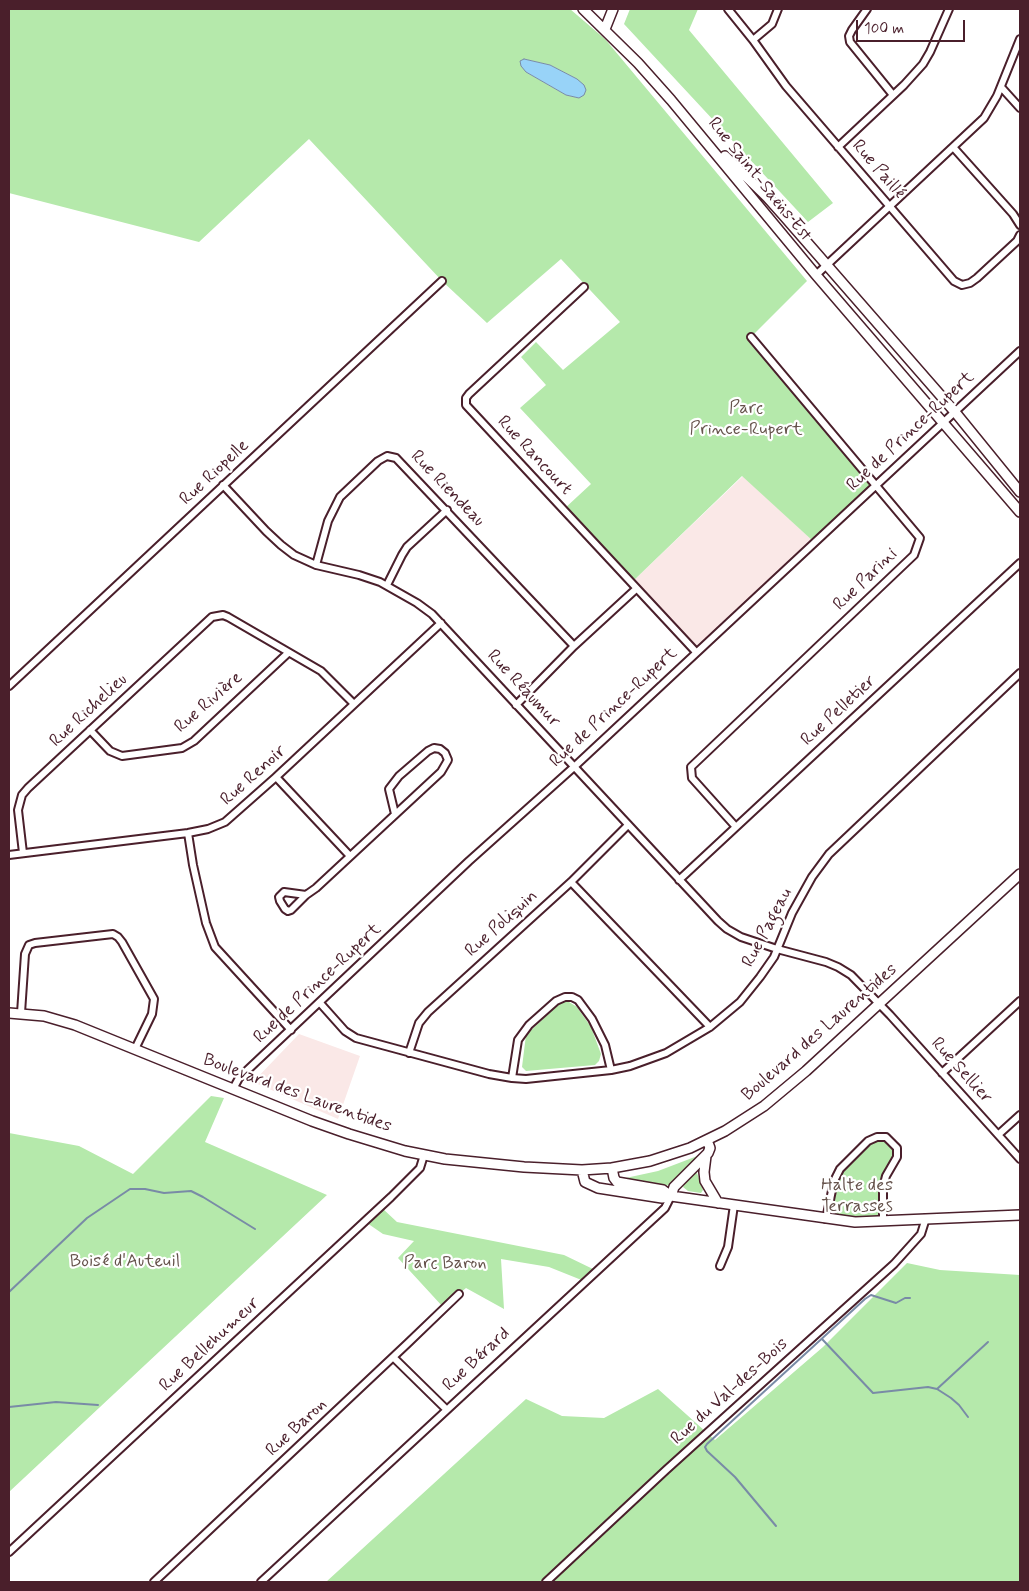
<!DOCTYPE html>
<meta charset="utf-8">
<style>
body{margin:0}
#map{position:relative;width:1029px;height:1591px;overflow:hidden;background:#fff;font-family:Mynerve,sans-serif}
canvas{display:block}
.frame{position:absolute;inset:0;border:10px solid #4a1f2b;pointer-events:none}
.scale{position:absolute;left:856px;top:20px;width:109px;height:22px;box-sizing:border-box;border:2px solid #4a1f2b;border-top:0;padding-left:6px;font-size:15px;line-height:18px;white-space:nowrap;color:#4a1f2b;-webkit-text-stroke:4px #fff;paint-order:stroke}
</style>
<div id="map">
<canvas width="1029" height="1591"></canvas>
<div class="frame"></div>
<div class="scale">100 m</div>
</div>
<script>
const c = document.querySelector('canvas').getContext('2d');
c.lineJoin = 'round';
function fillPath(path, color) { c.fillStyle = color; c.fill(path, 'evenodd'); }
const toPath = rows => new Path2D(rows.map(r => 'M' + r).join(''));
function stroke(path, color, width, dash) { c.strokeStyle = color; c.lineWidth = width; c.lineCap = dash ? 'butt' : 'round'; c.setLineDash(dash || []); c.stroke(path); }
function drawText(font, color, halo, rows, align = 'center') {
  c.font = font + ' Mynerve,sans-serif'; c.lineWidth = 4.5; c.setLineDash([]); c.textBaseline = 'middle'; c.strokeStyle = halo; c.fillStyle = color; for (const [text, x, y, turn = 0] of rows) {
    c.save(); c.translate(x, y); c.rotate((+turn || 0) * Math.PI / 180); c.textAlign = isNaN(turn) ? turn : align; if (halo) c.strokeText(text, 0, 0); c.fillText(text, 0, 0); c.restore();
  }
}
const built = toPath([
 [743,476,814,542,696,651,631,583],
 [299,1034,360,1056,338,1119,253,1082]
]);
const green = toPath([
 [9,9,570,9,605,39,807,281,751,337,876,485,814,542,742,476,631,583,564,509,591,484,520,408,546,385,521,357,536,342,563,370,620,322,561,259,487,323,442,281,309,139,199,242,9,193],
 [524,59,550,65,577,79,579,98,566,95,526,72],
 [630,9,698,9,689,30,833,203,808,222,624,24],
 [561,1002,569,1002,577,1007,591,1027,601,1054,599,1061,595,1065,526,1071,522,1067,526,1035],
 [211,1096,224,1098,205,1142,327,1195,9,1492,9,1133,79,1146,133,1174],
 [886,1137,897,1148,886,1176,883,1220,826,1219,840,1169,868,1141],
 [700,1155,670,1185,661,1186,621,1179,658,1171],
 [697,1173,703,1190,701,1193,688,1191,683,1187,685,1182,693,1174],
 [382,1208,397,1222,564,1255,595,1270,584,1281,549,1267,501,1259,504,1309,466,1288,443,1307,398,1258,414,1241,383,1234,367,1223],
 [907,1263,940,1270,1020,1275,1020,1582,326,1582,526,1399,562,1416,604,1418,658,1389,715,1440,823,1347]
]);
const water = toPath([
 [524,59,550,65,577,79,584,85,586,90,584,95,579,98,566,95,526,72,521,66,520,61,524,59]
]);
const stream = toPath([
 [9,1292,87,1218,130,1189,145,1189,164,1193,191,1191,203,1197,255,1229],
 [822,1339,873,1393,928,1387,937,1389,951,1398,959,1405,968,1417],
 [937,1389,988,1342],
 [9,1407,56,1402,98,1405],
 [776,1526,735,1477,707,1451,705,1447,707,1444,865,1299,871,1295,896,1303,905,1298,910,1298]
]);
const street = toPath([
 [728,9,753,40,786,86,954,281,962,285,970,283,977,278,1017,241,1020,235],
 [867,9,852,30,849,36,850,42,893,95],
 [753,40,772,24,778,9],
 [1001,87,1020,108],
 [838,147,904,85,923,64,930,52,949,9],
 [953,147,1013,214,1020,225],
 [816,275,984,118,997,96,1020,39],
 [584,287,469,394,466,398,466,405,696,652],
 [223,485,266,531,281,545,294,555,316,565,359,575,380,582,417,603,432,614,718,921,727,929,741,937,777,949,826,962,838,967,851,975,890,1015,1020,1159],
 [316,565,328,521,340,497,378,461,387,456,396,458,574,646],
 [387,585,402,555,407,547,447,510],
 [9,686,442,281],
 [516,705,574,646,636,589],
 [90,730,110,751,122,756,182,748,194,741,288,653],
 [276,777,350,856],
 [736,827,692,778,691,767,914,555,920,538,751,337],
 [188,833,193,865,206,923,215,947,291,1030],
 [23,853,18,810,22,795,28,788,212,617,223,615,228,617,321,671,354,704],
 [9,855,188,833,208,829,225,822,276,777,441,623],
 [679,880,1020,563],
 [571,882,710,1027],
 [306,895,284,892,279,897,280,901,285,909,288,911,291,910,306,895,316,888,441,772,448,760,445,753,440,749,434,748,428,751,399,776,389,789,395,814],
 [320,1003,345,1031,356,1038,489,1074,512,1078,526,1079,611,1070,630,1066,666,1053,710,1027,740,1002,760,977,774,957,792,913,812,877,829,854,1020,673],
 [21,1013,25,954,29,945,35,943,113,934,118,937,122,942,154,999,152,1014,135,1049],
 [409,1053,419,1023,428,1012,571,882,628,825],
 [942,1073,1020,1001],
 [512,1078,518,1040,529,1025,556,1001,565,997,572,997,578,1000,592,1019,605,1045,611,1070],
 [233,1089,239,1078,469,861,574,767,1020,351],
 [999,1134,1020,1115],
 [826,1219,834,1181,840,1169,868,1141,877,1137,886,1137,897,1148,897,1157,886,1176,883,1188,883,1220],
 [720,1266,728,1247,734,1205],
 [393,1357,447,1410],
 [9,1552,391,1197,420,1168,424,1155],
 [154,1582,408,1343,459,1294],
 [261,1582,665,1208,671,1196],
 [546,1582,666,1470,894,1264,921,1234,926,1218]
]);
const secondary = toPath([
 [583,9,638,63,671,100,816,275,1020,512],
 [605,29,613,9],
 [725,156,767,197,784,216,955,412,1020,492],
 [9,1013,44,1016,75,1025,312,1121,349,1134,405,1151,445,1159,524,1167,582,1170,612,1168,650,1161,690,1148,725,1131,764,1106,806,1071,1020,874],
 [706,1156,704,1172,705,1181,718,1203],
 [612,1168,614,1178,617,1182,663,1190,671,1196],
 [582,1170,585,1182,598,1188,662,1198,671,1196,855,1222,1020,1215],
 [671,1196,674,1187,708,1153,710,1148,707,1140]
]);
const streetNames = [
 ["Rue Paillé",878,170,49],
 ["Rue Saint-Saëns Est",759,180,51],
 ["Rue de Prince-Rupert",911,432,-43],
 ["Rue Rancourt",534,456,47],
 ["Rue Riopelle",215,473,-43],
 ["Rue Riendeau",447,489,46],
 ["Rue Parini",866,580,-44],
 ["Rue Réaumur",523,689,47],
 ["Rue Rivière",209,703,-41],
 ["Rue de Prince-Rupert",614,708,-43],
 ["Rue Richelieu",89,711,-43],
 ["Rue Pelletier",839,711,-43],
 ["Rue Renoir",254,776,-42],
 ["Rue Poliquin",502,924,-42],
 ["Rue Pageau",768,928,-62],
 ["Rue de Prince-Rupert",318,984,-43],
 ["Boulevard des Laurentides",820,1033,-41],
 ["Rue Sellier",961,1071,48],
 ["Boulevard des Laurentides",297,1094,20],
 ["Rue Bellehumeur",210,1345,-43],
 ["Rue Bérard",477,1360,-43],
 ["Rue du Val-des-Bois",730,1392,-42],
 ["Rue Baron",297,1428,-43]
];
const parkNames = [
 ["Parc",746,409],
 ["Prince-Rupert",746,430],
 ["Halte des",857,1186],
 ["Terrasses",857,1207],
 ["Boisé d'Auteuil",125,1262],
 ["Parc Baron",445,1264]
];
fillPath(built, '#fae8e7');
fillPath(green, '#b5e9ab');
fillPath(water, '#98d3f8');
stroke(water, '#798ba6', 1);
stroke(stream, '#798ba6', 2);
stroke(street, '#4a1f2b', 10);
stroke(secondary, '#4a1f2b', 12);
stroke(street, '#fff', 6);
stroke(secondary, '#fff', 9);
drawText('18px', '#4a1f2b', '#fff', streetNames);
drawText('18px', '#65524b', '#fff', parkNames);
</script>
